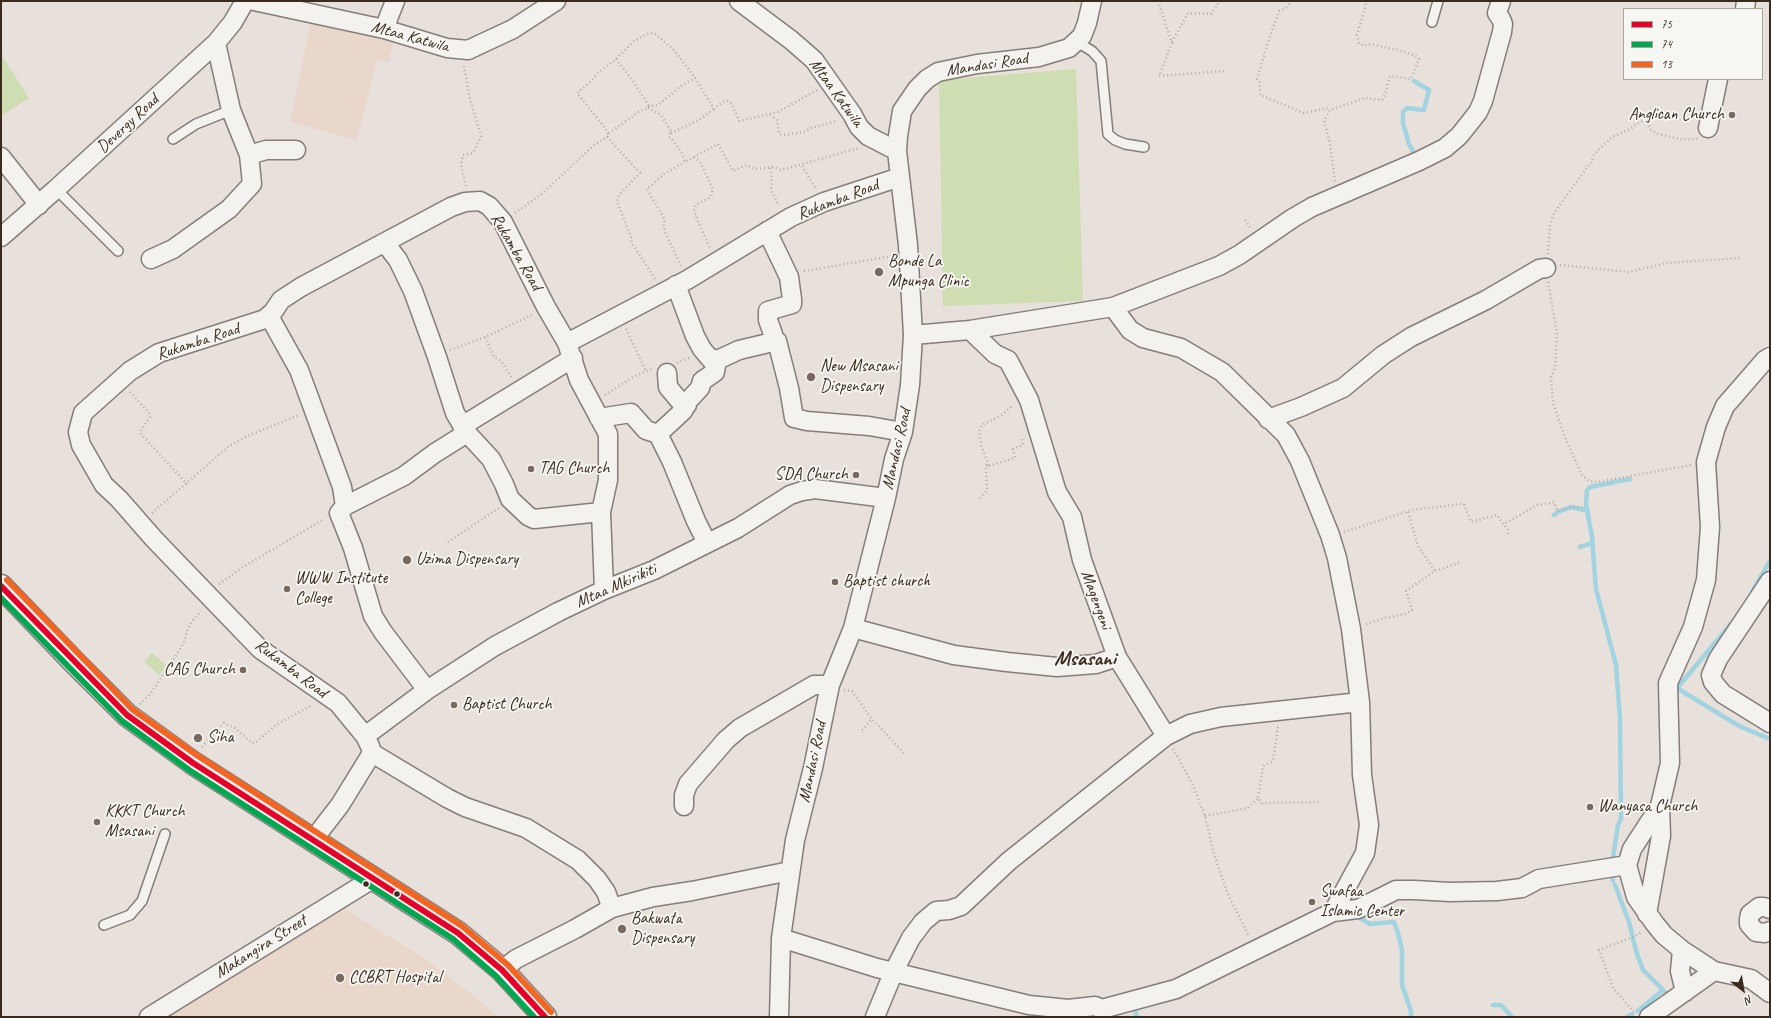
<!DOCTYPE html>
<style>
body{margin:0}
#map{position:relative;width:1771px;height:1018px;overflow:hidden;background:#e8e0db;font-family:Caveat,sans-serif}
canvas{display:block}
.frame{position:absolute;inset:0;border:2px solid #3b2a1e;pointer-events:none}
.legend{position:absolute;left:1623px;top:8px;width:140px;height:72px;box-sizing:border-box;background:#f6f6f2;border:1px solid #aba49d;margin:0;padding:5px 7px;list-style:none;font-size:12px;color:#3b2a1e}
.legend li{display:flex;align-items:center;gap:8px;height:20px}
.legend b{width:20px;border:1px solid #aba49d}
.north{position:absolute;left:1723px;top:970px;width:40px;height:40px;-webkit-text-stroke:3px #f6f6f2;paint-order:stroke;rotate:149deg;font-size:11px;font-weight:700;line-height:16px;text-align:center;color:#3b2a1e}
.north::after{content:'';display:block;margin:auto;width:14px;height:18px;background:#3b2a1e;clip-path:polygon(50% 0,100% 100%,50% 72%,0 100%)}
</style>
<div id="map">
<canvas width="1771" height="1018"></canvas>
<div class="frame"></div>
<ul class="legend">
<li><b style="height:5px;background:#e4002b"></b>75</li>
<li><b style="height:5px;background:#00a651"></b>74</li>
<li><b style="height:5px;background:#f26522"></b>13</li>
</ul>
<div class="north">N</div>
</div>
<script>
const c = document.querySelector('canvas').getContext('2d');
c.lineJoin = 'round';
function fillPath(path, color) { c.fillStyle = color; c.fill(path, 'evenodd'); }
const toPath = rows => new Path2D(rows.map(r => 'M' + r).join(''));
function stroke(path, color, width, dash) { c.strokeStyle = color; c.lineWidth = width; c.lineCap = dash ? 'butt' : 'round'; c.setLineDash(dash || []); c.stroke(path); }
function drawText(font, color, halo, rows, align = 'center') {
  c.font = font + ' Caveat,sans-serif'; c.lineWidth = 3.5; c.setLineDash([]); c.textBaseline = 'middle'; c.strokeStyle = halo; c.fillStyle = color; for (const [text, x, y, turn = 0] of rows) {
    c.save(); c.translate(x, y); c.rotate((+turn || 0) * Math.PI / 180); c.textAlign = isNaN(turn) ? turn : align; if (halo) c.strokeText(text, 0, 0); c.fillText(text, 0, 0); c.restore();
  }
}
const built = toPath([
 [311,17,395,35,389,62,377,60,357,140,290,122,307,40],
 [343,908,424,958,475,997,498,1017,167,1017]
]);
const green = toPath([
 [1,54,29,98,1,116],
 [1076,69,1083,301,943,306,939,80],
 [152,653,167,666,159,675,144,662]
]);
const stream = toPath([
 [1414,81,1429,90,1424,110,1407,108,1403,112,1403,123,1409,144,1417,158],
 [1554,515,1558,512,1571,507,1588,511],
 [1580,547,1592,543],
 [1752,592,1770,561],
 [1730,625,1677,688,1739,726,1770,739],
 [1612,864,1618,825,1621,819,1620,719,1616,665,1596,589,1592,537,1586,504,1587,490,1590,487,1630,479],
 [1612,871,1613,881],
 [1615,885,1629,922,1636,951,1643,970,1665,992,1670,994,1671,993],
 [1356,916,1370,924,1394,922,1398,933,1402,950,1402,985,1411,1011,1411,1017],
 [1133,1005,1137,1017],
 [1493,1005,1501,1005,1512,1017],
 [1638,1011,1663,990],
 [1088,1017,1100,1014],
 [1627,1017,1632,1014]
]);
const path = toPath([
 [1158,1,1172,43,1159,76,1224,71],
 [1292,1,1285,9,1279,11,1269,39,1257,79,1260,83,1260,95,1304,113,1328,108,1330,109],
 [1172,42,1188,13,1211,14,1220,1],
 [616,59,633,81,649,106],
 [464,66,470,99,481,136,473,153,463,155,461,165,466,186],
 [648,108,661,115,671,131,669,137,672,139,682,153,685,162,718,144,733,171,746,165,755,169,773,167,781,170,859,148],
 [770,115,777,120,779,134,784,135,804,132,811,128,837,121],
 [671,133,699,120,714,109],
 [608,134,606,129,577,93,589,83,598,73,615,60,634,41,647,34,654,33,674,50,695,78],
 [607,137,640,173,619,195,617,202,631,237,632,243,655,279],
 [694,157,700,162,713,189,711,197,696,205,694,209,697,219,710,248],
 [802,166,816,189],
 [770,168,772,175,771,190,779,206],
 [1335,181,1330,143,1324,121,1330,110,1365,98,1382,100,1385,95,1390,76,1411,79,1419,59,1418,57,1402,51,1370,44,1364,46,1359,43,1357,35,1367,1],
 [515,213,543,193,594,145,607,137,608,134,640,111,648,108,649,106,658,105,681,86,695,78,714,109,723,102,728,101,732,104,739,121,778,112,817,90],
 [1245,220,1251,229],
 [1548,254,1550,225,1554,213,1588,166,1591,164,1594,154,1612,137,1630,129,1641,121,1647,120,1651,130,1658,134,1679,139,1698,139],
 [1560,265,1629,272,1667,263,1740,258],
 [681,266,665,232,664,225,665,220,647,189,664,174,685,162],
 [804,271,893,256],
 [1548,282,1557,334,1555,368,1551,377,1553,403,1566,440,1582,475,1589,481,1597,482,1691,465],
 [626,329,646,371],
 [485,337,494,357,501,361,512,378],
 [450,350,485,337,532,315],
 [677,363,689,358],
 [130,392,149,413,150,417,140,432,141,434,187,484],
 [605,395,635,376,652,369],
 [989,466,1015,458,1013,449,1023,445,1022,439,1025,438],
 [980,498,987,491,986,465,989,466,981,445,979,431,982,425,1002,415,1013,405],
 [1408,512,1418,546,1435,571],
 [152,513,229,446,250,435,299,415],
 [1344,532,1412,510,1461,504,1464,504,1471,522,1497,515,1505,526],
 [1508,534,1508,530,1505,526,1506,523,1537,505,1554,502,1557,511,1572,507,1584,507],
 [448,542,499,508],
 [219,584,243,567,324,519],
 [1366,624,1385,618,1405,614,1412,610,1406,591,1435,571,1461,562],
 [844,690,852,691,872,719,904,753],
 [140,704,151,693,175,657,184,642,187,631,192,621,201,611],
 [1278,727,1273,761,1263,766,1258,798,1262,803,1319,802],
 [862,730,872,719],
 [202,747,213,734,224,723,235,728,252,743,255,743,276,725,312,705],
 [1173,749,1192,783,1205,816,1214,854,1229,897,1249,936],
 [1205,816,1248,808,1258,798],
 [1634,1012,1613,988,1599,950,1633,937,1642,932]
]);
const lane = toPath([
 [1432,22,1438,1],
 [1077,42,1092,51,1101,61,1108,134,1115,140,1125,144,1144,147],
 [173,139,196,124,231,110],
 [56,189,118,251],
 [104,925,130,915,142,901,165,834]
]);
const street = toPath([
 [254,1,384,29,447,48,468,50,513,29,556,1],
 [739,1,791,40,814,60,852,114,859,127,868,136,897,151],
 [1745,9,1746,1],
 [384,29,395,1],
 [1708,128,1718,79],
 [249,155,266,150,296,150],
 [1,157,39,205],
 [767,231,789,277,792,299,792,304,768,311,768,320,773,334],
 [1,237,56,189,216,43,233,22,245,1],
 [385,243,398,260,413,291,437,357,455,413,467,433,491,459,504,484,510,499,528,516,534,519,601,512],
 [151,259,173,249,229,209,252,184,249,155,231,110,216,43],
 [676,285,695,336,702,349,713,362,739,350,777,341,789,388,794,418,807,421,869,426,903,432],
 [1113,307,1219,266,1239,255,1293,218,1312,207,1419,161,1445,148,1459,136,1471,121,1478,112,1483,101,1502,32,1503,24,1501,19,1497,13,1501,1],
 [269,316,299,370,342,487,345,506,339,513,353,548,373,616,383,632,427,690],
 [970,330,995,354,1008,360,1029,400,1057,492,1072,517,1082,560,1117,657,1166,736],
 [567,343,687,280,791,217,824,202,900,177],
 [1770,357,1765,360,1725,406,1716,427,1706,462,1710,527,1706,580,1693,627,1668,683,1670,763,1660,806,1632,849,1627,865,1636,897,1655,924,1664,935,1682,950,1714,971,1751,979,1770,993],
 [667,373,668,387,683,405,687,405],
 [599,418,631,413,646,430,658,434,672,462,696,521,707,543],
 [1268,419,1301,407,1343,388,1383,355,1411,337,1486,300,1539,269,1546,268],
 [462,426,573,358],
 [658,434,683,411,688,401,700,388,702,381,715,372,717,359],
 [345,506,404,476,435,453,467,433],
 [1770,581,1718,659,1711,675,1713,682,1723,694,1770,723],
 [853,628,954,655,1007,662,1057,667,1096,664,1117,657],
 [365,736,427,690,495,646,558,612,604,590,654,570,738,528,790,495,802,491,815,489,886,498],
 [372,753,447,798,465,807,526,828,578,860,597,879,606,892,610,903,609,907,612,908],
 [684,806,684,795,688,784,726,740,740,728,814,685,830,685],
 [313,840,340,805,372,753,370,746,365,736,338,703,260,649,154,539,119,499,104,485,81,445,78,432,83,413,130,371,159,353,265,319,273,312,281,300,301,287,451,207,465,202,480,201,489,206,503,222,546,307,567,343,579,380,608,434,608,480,601,512,604,590],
 [1770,909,1764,907,1759,907,1750,914,1749,919,1749,924,1756,932,1765,933,1770,931],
 [1333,912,1358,909,1396,890,1414,890,1450,892,1497,891,1522,888,1539,879,1627,865],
 [1647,914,1661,836,1660,806],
 [781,938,877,968,1029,1005,1068,1009,1095,1006,1102,1009,1176,989,1333,912,1365,853,1369,825,1362,775,1360,702,1351,629,1337,558,1330,535,1300,461,1286,435,1222,372,1181,348,1143,338,1130,330,1113,307,970,330,913,335],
 [1682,950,1680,971,1685,992],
 [502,970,516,959,575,929,612,908,653,897,692,891,790,871],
 [149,1017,374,878],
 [779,1017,781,938,795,840,813,768,830,685,853,628,886,498,894,459,903,432,910,385,913,335,908,245,897,151,898,136,902,111,917,89,927,79,938,72,977,64,1039,57,1069,48,1082,36,1087,23,1092,1],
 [875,1017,894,971,911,938,923,922,936,911,949,910,961,906,1009,861,1166,736,1190,724,1221,717,1360,702],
 [1649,1017,1714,971]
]);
const secondary = toPath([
 [1,586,74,662,127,715,193,763,458,933,502,970,545,1017]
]);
const bus1 = toPath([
 [1,586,127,715,193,763,458,933,502,970,545,1017]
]);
const bus2 = toPath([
 [1,598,122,721,189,770,453,939,496,976,534,1017]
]);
const bus3 = toPath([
 [7,580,132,709,198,756,462,926,508,965,551,1012]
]);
const markers = [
 [1732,115,4,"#786a60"],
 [879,272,5,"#786a60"],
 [811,377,5,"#786a60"],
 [531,469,4,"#786a60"],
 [856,475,4,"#786a60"],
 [407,560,5,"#786a60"],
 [835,582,4,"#786a60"],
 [287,589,4,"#786a60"],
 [243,670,4,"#786a60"],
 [454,705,4,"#786a60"],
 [198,738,5,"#786a60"],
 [1590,807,4,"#786a60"],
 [97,822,4,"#786a60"],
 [366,884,3.5,"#3b2a1e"],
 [397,894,3.5,"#3b2a1e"],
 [1312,902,4,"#786a60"],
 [622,929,5,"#786a60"],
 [340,978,5,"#786a60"]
];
const streetNames = [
 ["Mtaa Katwila",410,37,15],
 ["Mandasi Road",987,65,-9],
 ["Mtaa Katwila",836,93,54],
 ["Devergy Road",128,124,-43],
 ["Rukamba Road",838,200,-21],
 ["Rukamba Road",516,252,60],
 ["Rukamba Road",198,342,-18],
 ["Mandasi Road",897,449,-77],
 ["Mtaa Mkirikiti",616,586,-24],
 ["Magengeni",1096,600,70],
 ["Rukamba Road",291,669,37],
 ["Mandasi Road",813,762,-78],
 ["Makangira Street",261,947,-32]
];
const poiNames = [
 ["Anglican Church",1724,115,"right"],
 ["Bonde La",888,262],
 ["Mpunga Clinic",888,282],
 ["New Msasani",820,367],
 ["Dispensary",820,387],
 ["TAG Church",539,469],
 ["SDA Church",848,475,"right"],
 ["Uzima Dispensary",416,560],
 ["WWW Institute",295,579],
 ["College",295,599],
 ["Baptist church",843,582],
 ["CAG Church",235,670,"right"],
 ["Baptist Church",462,705],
 ["Siha",207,738],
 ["Wanyasa Church",1598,807],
 ["KKKT Church",105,812],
 ["Msasani",105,832],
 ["Swafaa",1320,892],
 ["Islamic Center",1320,912],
 ["Bakwata",631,919],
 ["Dispensary",631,939],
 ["CCBRT Hospital",349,978]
];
const districtNames = [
 ["Msasani",1085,659]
];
fillPath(built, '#e9d7cc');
fillPath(green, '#cfddb3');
stroke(stream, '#a1d3e1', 4.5);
stroke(lane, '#847d78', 12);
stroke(street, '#847d78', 21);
stroke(secondary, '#847d78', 25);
stroke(path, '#b0adab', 2.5, [1, 3]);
stroke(lane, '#f3f2ef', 9);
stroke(street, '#f3f2ef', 18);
stroke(secondary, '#f3f2ef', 22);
stroke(bus1, '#e4002b', 6);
stroke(bus2, '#00a651', 6);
stroke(bus3, '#f26522', 6);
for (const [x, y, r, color] of markers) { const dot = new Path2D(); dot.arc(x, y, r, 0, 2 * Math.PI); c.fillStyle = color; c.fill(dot); stroke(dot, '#f6f6f2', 1.5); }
drawText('17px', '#3b2a1e', '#f6f6f2', streetNames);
drawText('17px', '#3b2a1e', '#f6f6f2', poiNames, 'left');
drawText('bold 21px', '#3b2a1e', '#f6f6f2', districtNames);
</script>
